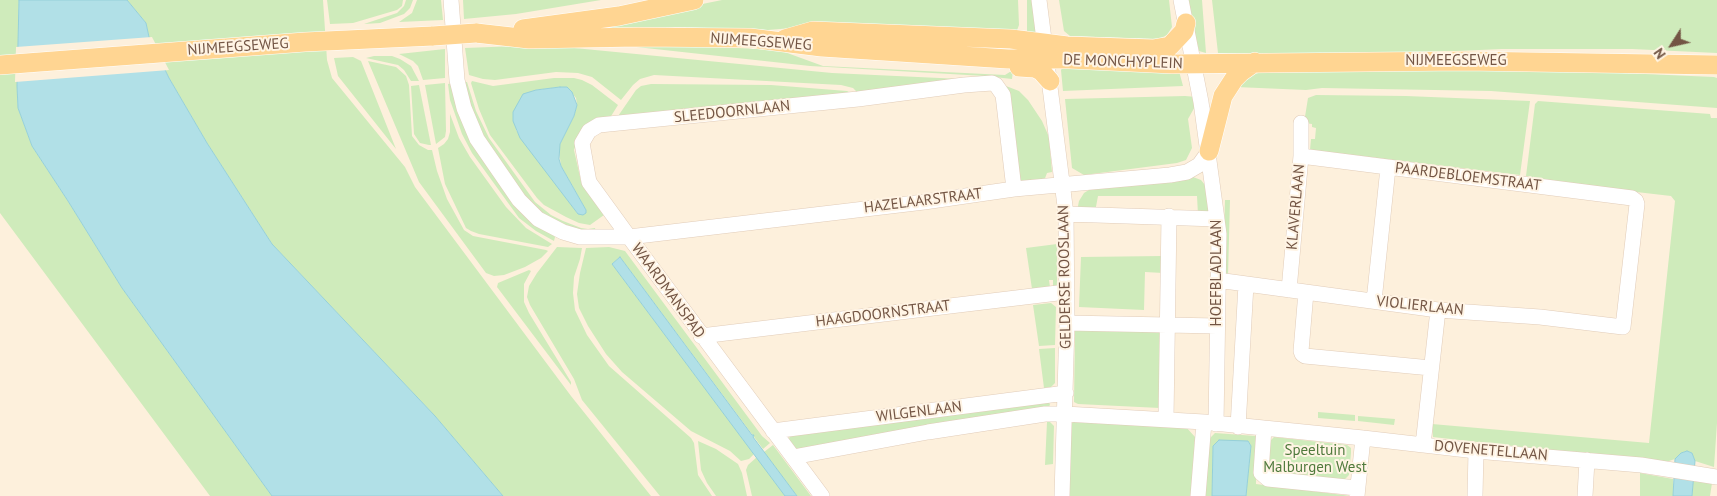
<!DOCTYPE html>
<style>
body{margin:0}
#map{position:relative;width:1717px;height:496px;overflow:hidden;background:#fdf0dc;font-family:"PT Sans",sans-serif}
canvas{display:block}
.north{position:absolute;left:1647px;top:20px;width:50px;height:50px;-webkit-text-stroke:4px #fff4e4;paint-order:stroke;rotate:235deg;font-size:14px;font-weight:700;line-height:20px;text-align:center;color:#735544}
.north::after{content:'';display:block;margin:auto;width:18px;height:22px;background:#735544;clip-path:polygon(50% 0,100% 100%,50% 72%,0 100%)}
</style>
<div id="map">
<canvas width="1717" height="496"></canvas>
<div class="north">N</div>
</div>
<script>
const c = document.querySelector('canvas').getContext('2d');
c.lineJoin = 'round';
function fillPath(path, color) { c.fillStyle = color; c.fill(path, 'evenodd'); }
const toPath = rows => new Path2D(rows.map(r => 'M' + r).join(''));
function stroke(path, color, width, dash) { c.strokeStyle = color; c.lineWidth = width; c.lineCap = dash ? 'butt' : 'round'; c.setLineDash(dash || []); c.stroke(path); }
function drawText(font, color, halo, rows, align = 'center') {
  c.font = font + ' "PT Sans",sans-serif'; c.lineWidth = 4; c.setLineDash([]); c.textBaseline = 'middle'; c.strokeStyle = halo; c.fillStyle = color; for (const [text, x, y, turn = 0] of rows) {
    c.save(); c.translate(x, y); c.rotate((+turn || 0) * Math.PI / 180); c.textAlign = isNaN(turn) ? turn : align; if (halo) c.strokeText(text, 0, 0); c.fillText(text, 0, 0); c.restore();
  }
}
const green = toPath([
 [0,0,19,0,17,86,18,108,32,146,68,201,122,288,272,496,210,496,0,213],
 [127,0,323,0,327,60,332,78,405,167,415,187,571,396,651,496,503,496,435,416,272,244,207,143,169,78,149,37,146,23],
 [327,0,403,0,402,6,397,10,353,23,330,24],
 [406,0,413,0,410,8,404,14,380,23,364,24,397,13,404,6],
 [417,0,441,0,443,20,399,22,412,13],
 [463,0,601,0,516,14,464,19],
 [722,0,1018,0,1019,25,1016,33,792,28,768,30,676,27,576,36,599,25],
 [1027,0,1036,0,1041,32,1027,34],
 [1059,0,1169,0,1172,27,1167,35,1159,39,1070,36,1064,31],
 [1186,0,1202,0,1206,53,1199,51],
 [1212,0,1717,0,1717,53,1632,49,1502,49,1411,53,1274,54,1218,53],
 [594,41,779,50,823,66,1005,75,1013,70,1012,79,985,76,810,66,600,43],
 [517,46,564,47,832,73,961,79,860,95,853,88,841,85,654,75,640,79,633,85,621,100,592,77,578,73,556,72,495,80,483,79,469,75,465,48],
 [445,49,445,78,423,80,418,66,413,61,399,54],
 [374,56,392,56,400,59,411,66,419,81,411,81,404,70,398,65,366,58],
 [353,57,361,61,396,149,338,76,334,58],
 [368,61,396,67,406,76,409,85,412,136,419,145,428,150,432,150,437,171,447,199,464,230,473,236,546,250,548,251,541,258,525,267,504,275,494,276,486,273,419,182],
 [1064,66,1179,71,1183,86,1063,91,1061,70],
 [1591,68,1622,73,1714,77,1717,78,1717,108,1491,91,1322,88,1306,90,1236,87,1255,74,1262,72],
 [554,78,574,78,582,80,592,85,618,105,608,121,579,136,574,150,581,181,604,215,590,225,579,223,566,217,544,205,537,198,490,135,479,109,471,83,472,81,493,86],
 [560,87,567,87,576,98,577,105,574,116,560,144,559,151,561,166,586,210,578,214,516,130,536,90],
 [462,82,467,82,476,111,489,138,535,202,551,215,563,221,581,228,588,229,595,228,596,232,568,229,532,208,482,139],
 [445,83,446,131,445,137,436,144,425,85],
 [452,83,460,114,553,234,555,237,554,241,536,231,519,218,472,153,462,134,450,100,448,84],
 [651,84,771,85,847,91,853,94,616,119,636,90,641,86],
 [419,85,431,145,429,145,420,143,414,134,411,86],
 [1006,86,1019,91,1028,100,1042,121,1049,137,1052,172,1047,173,1044,181,1021,182,1018,179],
 [1316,95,1406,96,1530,101,1520,175,1310,150,1311,139,1315,139,1316,128,1312,127,1312,124,1304,123,1308,98],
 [1185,96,1197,97,1197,103,1188,119,1192,148,1186,160,1177,163,1084,175,1072,168,1065,99],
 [1538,101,1710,114,1711,118,1717,118,1717,423,1714,467,1695,461,1692,453,1687,451,1681,453,1675,459,1663,463,1433,437,1432,424,1649,443,1675,201,1671,196,1576,185,1526,176,1535,104],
 [450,114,459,138,470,157,506,207,526,228,552,244,548,247,479,234,471,231,466,228,445,184,438,148,444,144,448,139,450,132],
 [1193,177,1201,180,1205,185,1209,215,1198,215,1197,196,1098,196,1095,212,1077,211,1079,201,1084,193,1092,188],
 [1225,200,1230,200,1228,276,1225,273,1223,265],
 [1057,244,1057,286,1053,286,1053,280,1049,280,1050,287,1032,289,1026,248],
 [557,247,582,248,580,259,574,277,573,293,575,310,587,335,609,366,691,438,694,443,698,475,712,496,660,496,582,400,574,379,530,305,527,297,529,286,537,273],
 [609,247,625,251,762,436,770,443,763,449,620,257,612,264,754,454,749,459,741,461,730,451,691,431,622,372,606,354,588,326,579,308,577,294,580,273,586,248],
 [1162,256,1163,273,1145,272,1144,310,1079,307,1081,257],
 [529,270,531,271,524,284,524,302,529,313,571,382,571,385,497,287,498,283],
 [1051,303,1056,307,1055,345,1039,346,1033,305],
 [1080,329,1164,331,1160,408,1078,404,1074,402,1075,331],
 [1055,348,1055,383,1051,387,1044,388,1039,349],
 [1049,402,1050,405,1047,409,796,451,789,439,790,435],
 [1318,412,1355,415,1355,421,1318,418],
 [1358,416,1395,419,1394,425,1358,421],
 [1047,422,1050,422,1054,426,1053,464,1045,465],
 [1074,422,1186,427,1195,437,1192,496,1068,496,1070,424],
 [1215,433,1256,436,1257,442,1256,484,1351,496,1246,496,1251,446,1248,441,1213,447,1212,496,1203,496,1205,443],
 [1274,437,1347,445,1351,448,1351,453,1349,475,1343,481,1271,473,1267,466,1269,442],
 [698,441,716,449,738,464,742,473,747,496,716,496,707,483,701,470],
 [773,445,811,496,797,496,764,452],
 [757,457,785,496,752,496,746,470,748,465],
 [1640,473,1673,479,1673,496,1640,496],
 [1693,481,1712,483,1710,496,1692,496]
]);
const water = toPath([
 [19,0,127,0,146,23,149,37,169,78,207,143,272,244,435,416,503,496,272,496,122,288,68,201,32,146,18,108,17,86,19,0],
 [560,87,567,87,572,92,577,105,574,116,560,144,559,159,561,166,586,210,586,213,583,215,578,214,520,138,513,121,513,112,523,94,536,90,560,87],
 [620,257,752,435,754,435,753,437,797,496,785,496,612,264,620,257],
 [1219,440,1248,441,1251,446,1246,496,1212,496,1213,446,1219,440],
 [1687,451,1692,453,1695,461,1692,496,1673,496,1675,459,1681,453,1687,451]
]);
const pier = toPath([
 [152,37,169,70,15,82,16,47]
]);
const minor = toPath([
 [451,0,457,80,464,108,477,139,519,200,538,219,563,232,580,237,629,237,822,496],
 [1039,0,1066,214,1067,323,1062,496],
 [1181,0,1201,102,1219,234,1216,424],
 [1014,189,1003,95,996,85,992,83,964,85,858,99,599,125,589,131,582,143,589,182,629,237,924,202,1014,189,1170,175,1187,172,1199,165,1209,151],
 [1066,214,1217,219],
 [1217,280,1438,310,1540,317,1623,327,1637,204,1636,201,1632,198,1301,156],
 [1289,290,1301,156,1301,123],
 [1306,292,1301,351,1302,354,1305,356,1431,368],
 [1374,301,1388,168],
 [1067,323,1217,326],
 [701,336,1066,292],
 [1166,419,1169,216],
 [1238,427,1246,284],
 [1264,428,1261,473,1268,479,1357,488],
 [773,431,1066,393],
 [1423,445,1438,310],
 [793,457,928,432,1045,414,1065,414,1204,422,1363,438,1476,451,1641,465,1717,477],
 [1198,496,1204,422],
 [1357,496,1363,438],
 [1475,496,1476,451],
 [1585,496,1587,460]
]);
const major = toPath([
 [523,29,619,16,694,0],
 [476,33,529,39,638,37,750,38,822,47,1008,59,1069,59,1172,64,1465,61,1717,65],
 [785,39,813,31,1011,39,1067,46,1153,49,1170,46,1184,31,1186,23],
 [0,65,305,42,433,36],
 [1019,67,1035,68,1041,71,1050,81],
 [1209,151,1223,96,1234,79,1241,72,1255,62]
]);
const majorBridge = toPath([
 [433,36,476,33]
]);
const streetNames = [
 ["NIJMEEGSEWEG",761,42,4],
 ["NIJMEEGSEWEG",238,47,-4],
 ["NIJMEEGSEWEG",1456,61],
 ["DE MONCHYPLEIN",1123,62,2],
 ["SLEEDOORNLAAN",732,112,-6],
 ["PAARDEBLOEMSTRAAT",1468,177,7],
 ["HAZELAARSTRAAT",923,201,-7],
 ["KLAVERLAAN",1296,207,-85],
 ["HOEFBLADLAAN",1217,273,-90],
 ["GELDERSE ROOSLAAN",1065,277,-91],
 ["WAARDMANSPAD",668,291,54],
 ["VIOLIERLAAN",1420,306,6],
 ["HAAGDOORNSTRAAT",883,314,-7],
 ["WILGENLAAN",919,412,-7],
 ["DOVENETELLAAN",1491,451,5]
];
const parkNames = [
 ["Speeltuin",1315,451],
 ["Malburgen West",1315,468]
];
fillPath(green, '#cfebbb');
fillPath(water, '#b1e0e7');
stroke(water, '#96d0d9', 1);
fillPath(pier, '#fdf0dc');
stroke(minor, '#e1ccb9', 16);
stroke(major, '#fff', 20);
stroke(minor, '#fff', 15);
stroke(major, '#ffd592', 19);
stroke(majorBridge, '#fff', 20, []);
stroke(majorBridge, '#ffd592', 19);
drawText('15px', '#735544', '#fff4e4', streetNames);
drawText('15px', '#4f7a3c', '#fff4e4', parkNames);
</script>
